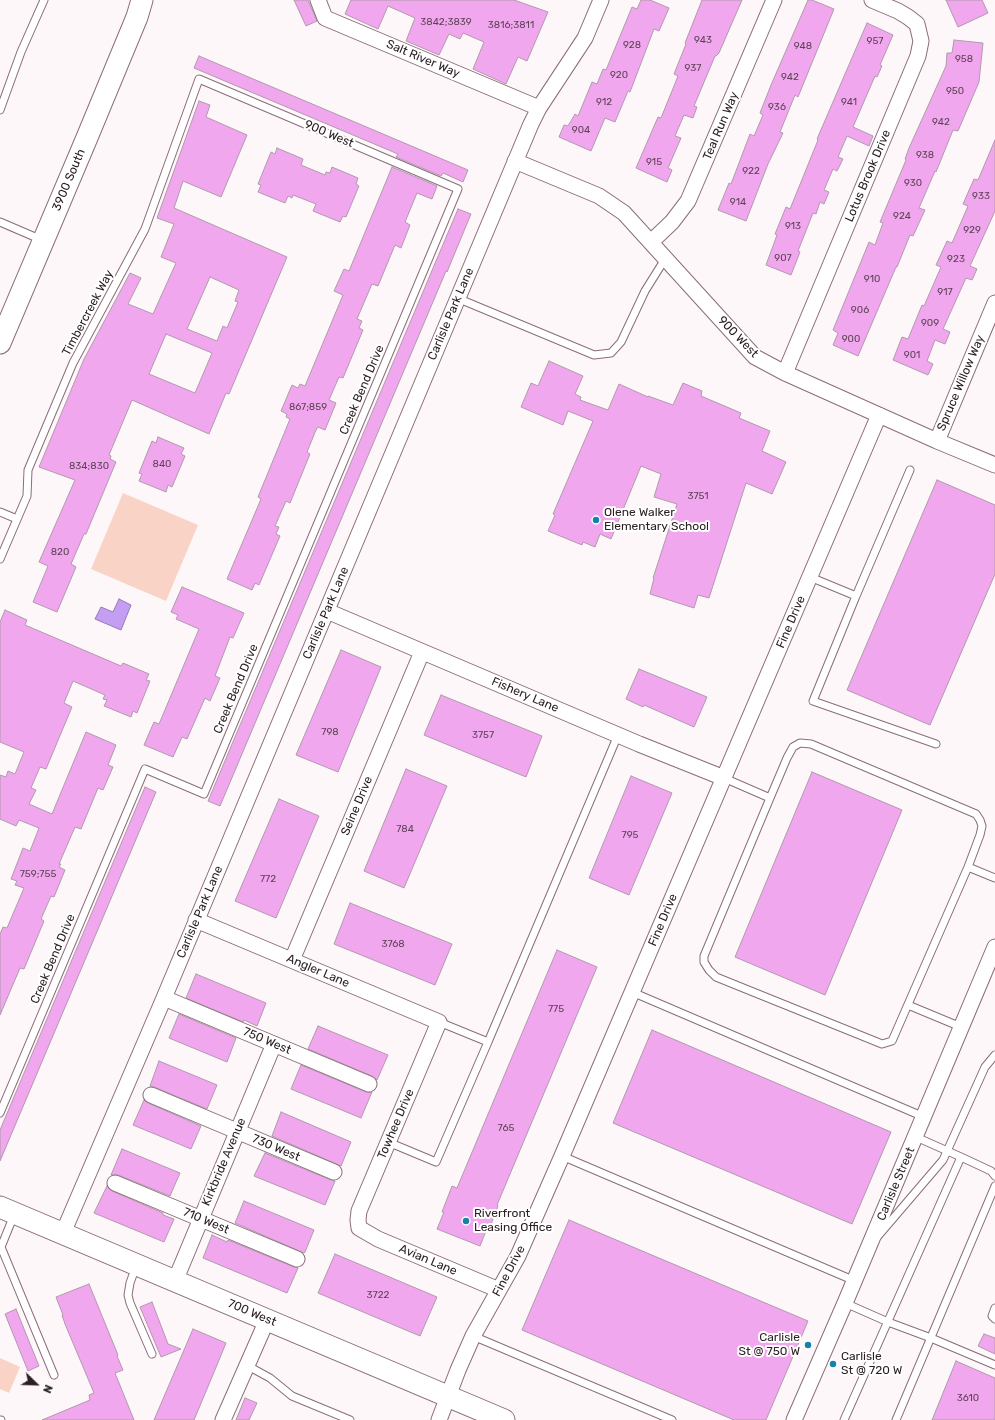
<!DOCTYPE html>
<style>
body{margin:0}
#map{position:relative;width:995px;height:1420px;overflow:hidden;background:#fef7fa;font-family:Rubik,sans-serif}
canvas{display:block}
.north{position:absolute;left:16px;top:1364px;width:40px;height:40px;-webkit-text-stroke:3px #fff;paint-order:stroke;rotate:113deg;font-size:11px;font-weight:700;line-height:16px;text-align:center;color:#2c2025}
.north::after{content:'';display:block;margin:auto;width:14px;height:18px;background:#2c2025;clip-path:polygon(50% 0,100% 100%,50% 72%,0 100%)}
</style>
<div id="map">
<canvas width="995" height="1420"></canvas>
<div class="north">N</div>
</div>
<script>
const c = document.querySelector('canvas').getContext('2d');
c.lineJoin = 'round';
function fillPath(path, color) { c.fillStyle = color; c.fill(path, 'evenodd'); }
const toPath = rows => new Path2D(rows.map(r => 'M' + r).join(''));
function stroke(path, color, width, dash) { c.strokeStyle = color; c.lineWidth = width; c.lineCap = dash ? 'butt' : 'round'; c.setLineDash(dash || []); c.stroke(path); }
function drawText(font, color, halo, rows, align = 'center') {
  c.font = font + ' Rubik,sans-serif'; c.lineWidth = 4; c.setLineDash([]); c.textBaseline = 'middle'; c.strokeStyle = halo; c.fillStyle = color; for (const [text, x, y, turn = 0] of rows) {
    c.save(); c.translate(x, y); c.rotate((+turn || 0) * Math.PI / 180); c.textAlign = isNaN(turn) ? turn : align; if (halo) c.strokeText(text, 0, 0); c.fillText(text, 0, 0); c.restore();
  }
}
const green = toPath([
 [123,493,198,525,166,601,91,569],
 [0,1358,20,1367,9,1393,0,1389]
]);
const water = toPath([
 [119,599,131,605,121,630,95,619,101,607,113,612,119,599]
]);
const building = toPath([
 [294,0,308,0,317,21,306,26,294,0],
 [351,0,514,0,548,12,527,61,518,57,506,84,473,69,484,42,463,33,460,39,449,34,439,55,406,41,415,18,388,6,378,29,345,14,351,0],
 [641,0,650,0,669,8,659,31,654,29,630,92,628,91,615,122,605,118,591,151,559,137,564,125,568,126,575,114,578,116,592,82,597,84,603,69,606,70,632,7,637,9,641,0],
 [702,0,742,0,719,53,716,56,715,56,694,106,697,107,693,118,684,115,675,136,681,138,668,168,672,170,667,182,636,168,658,117,661,118,678,76,674,74,686,44,685,43,702,0],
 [808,0,812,0,834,9,798,97,795,95,780,132,783,133,768,164,746,221,718,210,729,183,731,184,750,134,754,136,763,115,760,113,771,85,808,0],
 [946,0,982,0,988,13,958,27,946,0],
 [867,23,893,35,880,65,882,66,877,77,875,76,853,127,873,136,869,146,847,136,838,157,843,159,837,171,833,169,824,190,829,192,824,204,820,202,816,214,813,213,798,251,800,252,791,275,766,265,777,235,775,234,786,207,790,209,818,140,817,139,867,23],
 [954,40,983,43,979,82,958,131,953,130,936,172,935,171,919,208,925,210,913,236,910,235,897,267,896,267,858,356,833,345,838,333,833,330,869,242,875,245,883,223,880,222,906,160,905,159,909,148,946,66,947,53,952,53,954,40],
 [199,56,468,170,463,182,443,173,441,176,396,157,398,154,194,68,199,56],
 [199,101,210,105,206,117,247,135,221,197,183,181,174,208,287,257,229,394,226,393,209,434,132,400,109,455,111,456,110,459,116,462,86,534,84,534,71,564,76,567,57,612,33,602,48,566,39,562,75,480,39,467,84,359,130,273,141,278,128,304,153,314,176,263,161,257,174,224,157,218,199,101],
 [210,277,239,290,235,301,238,302,227,328,223,326,217,341,187,329,210,277],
 [166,334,212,353,195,393,149,374,166,334],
 [995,140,995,211,970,266,977,269,972,280,966,278,943,329,950,332,945,344,935,340,927,361,933,364,928,375,893,360,902,337,908,339,922,305,924,306,941,267,936,265,947,241,952,243,968,206,963,204,974,179,978,180,995,140],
 [277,148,303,159,301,165,325,175,326,172,330,173,332,167,358,178,356,184,359,186,346,217,343,216,340,222,313,211,316,204,293,195,292,198,288,196,285,203,258,192,261,185,258,184,271,152,275,154,277,148],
 [392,167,437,186,432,199,417,193,405,222,410,225,401,248,395,245,378,286,372,284,357,319,362,321,359,328,363,330,343,378,339,377,329,400,336,403,325,430,318,427,316,430,307,452,310,454,290,503,286,501,275,526,279,527,276,534,280,536,259,585,255,583,252,590,227,579,261,499,258,497,290,419,286,417,287,414,281,411,292,385,298,388,300,384,305,386,343,295,334,291,344,269,349,271,392,167],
 [458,209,471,214,447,272,446,271,220,806,208,801,458,209],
 [549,361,583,376,575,394,581,397,580,400,608,410,619,384,648,397,648,396,673,405,683,383,702,391,701,396,741,413,739,418,770,431,762,451,786,462,772,494,746,483,709,598,698,595,694,608,650,594,654,578,653,578,677,504,654,497,661,474,641,466,611,539,600,534,595,547,583,542,582,545,548,531,555,515,553,514,593,421,568,411,563,425,521,407,531,383,538,386,549,361],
 [158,437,184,448,181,454,185,456,172,487,168,485,166,492,139,481,142,474,139,473,152,441,156,443,158,437],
 [937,480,995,505,995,574,930,725,847,690,937,480],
 [182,587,244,613,233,638,230,637,215,676,220,678,210,701,205,698,187,739,182,737,173,757,144,745,154,722,159,724,199,629,176,619,178,615,171,612,182,587],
 [5,610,27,620,25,625,121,666,123,663,149,674,146,680,150,681,137,713,133,711,131,717,104,706,107,700,103,699,105,695,73,681,64,703,72,707,46,769,40,767,31,788,36,790,29,804,52,814,86,732,116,745,108,765,113,767,103,790,98,788,81,829,75,827,59,864,61,864,59,867,65,870,54,897,51,896,41,919,44,921,24,969,20,968,0,1015,0,934,3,927,7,928,24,888,15,885,17,881,11,879,23,848,30,851,39,828,19,820,16,826,0,819,0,775,6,777,8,771,15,774,24,752,0,742,0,622,5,610],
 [341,650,381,667,338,772,296,755,341,650],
 [639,669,707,697,694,727,644,705,643,707,626,699,639,669],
 [441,695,542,736,526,777,424,735,441,695],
 [406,769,447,786,404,888,364,871,406,769],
 [812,772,902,810,825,995,735,957,812,772],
 [631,776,672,793,629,895,589,878,631,776],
 [145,787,156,792,0,1161,0,1130,145,787],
 [279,799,319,816,276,918,235,901,279,799],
 [350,903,452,944,435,985,334,944,350,903],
 [557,950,597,967,497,1205,498,1206,488,1232,486,1231,480,1246,437,1229,444,1212,442,1212,452,1186,457,1188,557,950],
 [196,974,266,1003,257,1026,244,1020,243,1022,186,998,196,974],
 [179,1014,236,1038,227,1062,169,1038,179,1014],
 [318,1026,388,1055,377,1080,372,1076,308,1049,318,1026],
 [652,1030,891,1132,852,1224,613,1123,652,1030],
 [159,1061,217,1085,207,1109,154,1087,150,1086,159,1061],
 [301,1065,366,1092,372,1092,361,1118,291,1089,301,1065],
 [144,1100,148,1103,201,1126,191,1149,133,1125,144,1100],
 [281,1112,351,1142,341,1166,272,1136,281,1112],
 [122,1149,180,1173,170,1196,118,1175,111,1175,122,1149],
 [265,1153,331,1180,335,1181,325,1205,254,1176,265,1153],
 [107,1186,112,1191,163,1213,163,1215,174,1219,164,1242,94,1213,107,1186],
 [244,1201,314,1230,305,1252,304,1253,235,1223,244,1201],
 [569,1220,808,1321,766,1420,734,1420,522,1330,569,1220],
 [212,1235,227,1242,228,1240,294,1267,298,1268,287,1293,203,1258,212,1235],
 [335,1254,437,1297,420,1336,318,1293,335,1254],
 [89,1284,118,1355,117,1356,123,1370,115,1373,134,1420,42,1420,90,1400,89,1395,94,1393,65,1324,62,1315,63,1315,56,1297,89,1284],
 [152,1302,168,1344,181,1349,161,1357,140,1307,152,1302],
 [16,1309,39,1366,28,1371,5,1314,16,1309],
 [193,1329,226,1343,217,1365,194,1420,154,1420,193,1329],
 [984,1334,995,1338,995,1354,978,1346,984,1334],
 [956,1361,995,1378,995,1420,932,1420,956,1361],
 [245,1398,257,1403,249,1420,236,1420,245,1398]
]);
const lane = toPath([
 [0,110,21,52,44,0],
 [0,222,42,240],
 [457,298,594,355,611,353,621,342,645,291,665,259],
 [0,512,17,519],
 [0,559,27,496,28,470,73,363,145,229,199,79,458,189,204,794,145,769,0,1113],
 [810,577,856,596,910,470],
 [856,596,813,701,936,744],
 [724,778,770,798,704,956,704,962,709,970,716,977,882,1044,892,1041,968,867,980,835,982,826,980,820,976,814,811,744,800,743,793,747,787,758,770,798],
 [968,867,995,878],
 [632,992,924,1117],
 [908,1005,961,1027],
 [439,1022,488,1042,618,735],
 [916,1137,961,1157],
 [388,1142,436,1162,488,1042],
 [562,1156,855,1281],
 [14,1215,1,1247,54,1375],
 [878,1236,943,1160,985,1067,995,1055],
 [136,1266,130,1283,128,1295,130,1303,152,1354],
 [845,1303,888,1322,931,1338,995,1365],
 [995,1308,992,1316,995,1319],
 [473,1336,672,1420],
 [248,1366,270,1378,292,1396,350,1420],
 [0,1420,1,1420],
 [844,1420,961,1157,991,1171,995,1176],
 [896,1420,995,1186]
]);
const street = toPath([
 [318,0,325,18,539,108],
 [515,161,599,196,624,213,755,357,785,373,937,441,995,465],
 [651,242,672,222,688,201,774,0],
 [785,373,918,56,921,41,917,24,908,17,898,11,872,0],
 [937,441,995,303],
 [327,611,639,744,724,778],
 [196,920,439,1022,359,1211,358,1220,359,1228,378,1239,499,1290],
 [292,960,422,652],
 [164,998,369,1084],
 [151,1095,334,1172],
 [115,1183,297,1259],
 [63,1233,164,998,531,124,539,108,585,38,601,0],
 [175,1281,274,1044],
 [223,1420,267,1320],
 [439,1420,458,1370,473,1336,518,1256,562,1156,879,415],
 [794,1420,845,1303,995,947]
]);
const secondary = toPath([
 [0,343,86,140,137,17,142,0],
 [0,1207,504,1420]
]);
const markers = [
 [596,520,4,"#1582aa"],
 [466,1221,4,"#1582aa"],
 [808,1345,4,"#1582aa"],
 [833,1364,4,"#1582aa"]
];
const numberNames = [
 ["3842;3839",446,22],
 ["3816;3811",511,25],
 ["943",703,40],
 ["957",875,41],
 ["928",632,45],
 ["948",803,46],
 ["958",964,59],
 ["937",693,68],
 ["920",619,75],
 ["942",790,77],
 ["950",955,91],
 ["912",604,102],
 ["941",849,102],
 ["936",777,107],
 ["942",941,122],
 ["904",581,130],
 ["938",925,155],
 ["915",654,162],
 ["922",751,171],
 ["930",913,183],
 ["933",981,196],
 ["914",738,202],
 ["924",902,216],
 ["913",793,226],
 ["929",972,230],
 ["907",783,258],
 ["923",956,259],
 ["910",872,279],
 ["917",945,292],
 ["906",860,310],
 ["909",930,323],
 ["900",851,339],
 ["901",912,355],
 ["867;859",308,407],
 ["840",162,464],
 ["834;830",89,466],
 ["3751",698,496],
 ["820",60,552],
 ["798",330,732],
 ["3757",483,735],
 ["784",405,829],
 ["795",630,835],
 ["759;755",38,874],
 ["772",268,879],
 ["3768",393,944],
 ["775",556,1009],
 ["765",506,1128],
 ["3722",378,1295],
 ["3610",968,1398]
];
const streetNames = [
 ["Salt River Way",423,59,23],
 ["Teal Run Way",721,126,-67],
 ["900 West",329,134,23],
 ["Lotus Brook Drive",868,176,-67],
 ["3900 South",69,180,-67],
 ["Timbercreek Way",88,313,-62],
 ["Carlisle Park Lane",451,314,-67],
 ["900 West",738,337,46],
 ["Spruce Willow Way",961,383,-67],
 ["Creek Bend Drive",362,390,-67],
 ["Carlisle Park Lane",326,613,-67],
 ["Fine Drive",791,622,-67],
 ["Creek Bend Drive",236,689,-67],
 ["Fishery Lane",525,695,23],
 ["Seine Drive",357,806,-67],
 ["Carlisle Park Lane",200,912,-67],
 ["Fine Drive",663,920,-67],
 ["Creek Bend Drive",53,959,-67],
 ["Angler Lane",318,971,23],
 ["750 West",267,1041,23],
 ["Towhee Drive",396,1124,-67],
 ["730 West",276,1148,23],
 ["Kirkbride Avenue",224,1162,-67],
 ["Carlisle Street",896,1184,-67],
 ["710 West",206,1221,23],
 ["Avian Lane",428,1260,23],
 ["Fine Drive",509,1271,-62],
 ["700 West",252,1313,23]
];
const poiNames = [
 ["Olene Walker",604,513],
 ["Elementary School",604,527],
 ["Riverfront",474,1214],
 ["Leasing Office",474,1228],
 ["Carlisle",800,1338,"right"],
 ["St @ 750 W",800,1352,"right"],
 ["Carlisle",841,1357],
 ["St @ 720 W",841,1371]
];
fillPath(green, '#f9d4c6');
fillPath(water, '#c49ef3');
stroke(water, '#9678b5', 1);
fillPath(building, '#f1a7ed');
stroke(building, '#b099ae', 1);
stroke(lane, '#8a6d78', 9);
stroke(street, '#8a6d78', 17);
stroke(secondary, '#8a6d78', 23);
stroke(lane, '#fff', 7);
stroke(street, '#fff', 15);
stroke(secondary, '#fff', 21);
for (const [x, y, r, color] of markers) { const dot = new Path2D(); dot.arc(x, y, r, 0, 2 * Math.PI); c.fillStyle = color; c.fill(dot); stroke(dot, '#fff', 1.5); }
drawText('10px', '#5d4257', null, numberNames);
drawText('12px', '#2c2025', '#fff', streetNames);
drawText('12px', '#2c2025', '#fff', poiNames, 'left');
</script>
